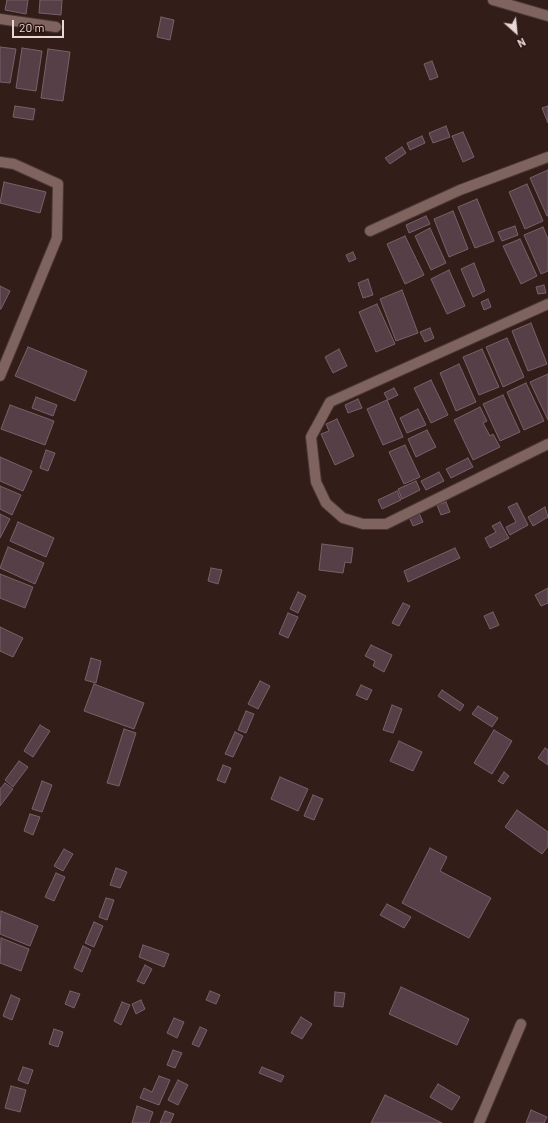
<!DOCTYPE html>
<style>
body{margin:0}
#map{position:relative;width:548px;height:1123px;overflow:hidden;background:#331d19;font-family:Barlow,sans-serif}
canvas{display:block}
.north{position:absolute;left:496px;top:12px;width:40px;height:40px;-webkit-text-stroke:3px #291410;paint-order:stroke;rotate:153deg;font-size:11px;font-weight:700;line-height:16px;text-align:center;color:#e7d8d5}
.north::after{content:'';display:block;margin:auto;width:14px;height:18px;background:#e7d8d5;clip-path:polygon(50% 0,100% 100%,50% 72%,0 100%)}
.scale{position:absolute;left:12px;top:20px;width:52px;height:18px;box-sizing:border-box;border:2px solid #e7d8d5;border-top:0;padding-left:5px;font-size:12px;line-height:14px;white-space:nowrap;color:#e7d8d5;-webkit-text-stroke:3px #291410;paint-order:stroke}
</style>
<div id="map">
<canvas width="548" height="1123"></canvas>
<div class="north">N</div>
<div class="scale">20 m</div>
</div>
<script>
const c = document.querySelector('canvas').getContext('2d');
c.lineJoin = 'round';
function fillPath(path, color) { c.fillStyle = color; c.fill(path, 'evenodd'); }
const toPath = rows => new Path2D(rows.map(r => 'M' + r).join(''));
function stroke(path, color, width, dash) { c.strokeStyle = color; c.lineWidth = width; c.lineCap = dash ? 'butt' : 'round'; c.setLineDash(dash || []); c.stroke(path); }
const building = toPath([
 [7,0,28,0,26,14,5,10,7,0],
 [40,0,62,0,61,15,39,13,40,0],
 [161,17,174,20,170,40,157,37,161,17],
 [0,47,16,49,10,83,0,82,0,47],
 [22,48,42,51,36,91,16,88,22,48],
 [48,49,70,52,63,101,41,98,48,49],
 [432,61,438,77,430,80,424,64,432,61],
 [15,106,35,109,33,120,13,117,15,106],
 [548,106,548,123,542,108,548,106],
 [446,126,450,137,433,143,429,133,446,126],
 [463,132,474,157,463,162,452,136,463,132],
 [422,136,425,143,410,150,407,143,422,136],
 [402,147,406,153,390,164,385,158,402,147],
 [548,170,548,216,547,216,530,178,548,170],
 [4,182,46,192,40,213,0,203,4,182],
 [527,184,543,221,525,229,509,192,527,184],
 [477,199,494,241,475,248,458,207,477,199],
 [453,211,468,249,449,257,434,219,453,211],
 [426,216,430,224,409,233,406,225,426,216],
 [515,226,518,235,502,241,498,232,515,226],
 [543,227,548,239,548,271,541,274,524,235,543,227],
 [430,228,446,263,431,270,415,236,430,228],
 [405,236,424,275,405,284,387,244,405,236],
 [520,239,537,276,521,284,503,246,520,239],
 [353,252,356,259,349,262,346,255,353,252],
 [474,263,485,291,473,297,461,269,474,263],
 [449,270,465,306,447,314,431,279,449,270],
 [368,279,373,295,363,298,358,283,368,279],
 [544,285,546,293,538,294,536,287,544,285],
 [0,286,10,291,1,309,0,309,0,286],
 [402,290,418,333,396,341,380,299,402,290],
 [488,299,491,307,484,310,481,302,488,299],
 [377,304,395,344,376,352,359,312,377,304],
 [531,323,547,364,528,371,512,331,531,323],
 [430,328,434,338,425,342,420,332,430,328],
 [507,338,524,377,503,387,486,347,507,338],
 [28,347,87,371,75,401,15,376,28,347],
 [339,349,347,366,333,373,325,357,339,349],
 [482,349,499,387,479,395,463,357,482,349],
 [459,364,476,402,456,411,440,373,459,364],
 [548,374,548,420,530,382,548,374],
 [431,380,448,415,431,423,414,388,431,380],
 [526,383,544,421,524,430,507,392,526,383],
 [394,388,398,395,388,400,384,393,394,388],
 [503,395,520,432,500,441,483,404,503,395],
 [36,397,57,405,53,416,32,408,36,397],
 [358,399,362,408,348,413,345,405,358,399],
 [387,400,403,437,383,445,367,409,387,400],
 [10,405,54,421,45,445,1,429,10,405],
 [480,407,487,421,483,423,490,436,493,434,500,447,473,460,454,420,480,407],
 [418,409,426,425,407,433,400,418,418,409],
 [337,419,354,456,335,465,321,434,329,431,326,424,337,419],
 [427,430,436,447,416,457,408,439,427,430],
 [405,445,420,477,404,484,389,452,405,445],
 [46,450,55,453,48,471,40,468,46,450],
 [0,457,32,471,23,491,0,481,0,457],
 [468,458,473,467,451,478,446,469,468,458],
 [439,472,444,481,426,490,421,481,439,472],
 [416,481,420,490,402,499,398,489,416,481],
 [0,486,21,495,12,515,0,509,0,486],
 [397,491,401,500,382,509,378,500,397,491],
 [446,502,450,512,441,515,437,505,446,502],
 [517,503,528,525,510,535,506,527,516,522,508,507,517,503],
 [545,507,548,517,533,526,528,517,545,507],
 [419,513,423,522,413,526,409,517,419,513],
 [0,514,10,519,0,538,0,514],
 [18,522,54,538,46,557,10,541,18,522],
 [500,522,509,538,490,548,485,538,496,532,492,526,500,522],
 [322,544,353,548,351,563,345,562,343,573,319,570,322,544],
 [8,547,44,563,35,584,0,568,8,547],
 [455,548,460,558,408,582,404,571,455,548],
 [211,568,222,570,218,584,208,581,211,568],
 [0,574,33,587,25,608,0,598,0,574],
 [548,588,548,603,541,606,535,595,548,588],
 [298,592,306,596,298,613,290,609,298,592],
 [403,603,410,606,399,626,392,623,403,603],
 [493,612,499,625,490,629,484,616,493,612],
 [288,613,298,617,288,638,279,634,288,613],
 [0,627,23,638,13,657,0,651,0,627],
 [371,645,392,655,384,672,373,666,375,661,365,656,371,645],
 [91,658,101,661,96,683,85,680,91,658],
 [260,681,270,686,258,709,248,704,260,681],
 [94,684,144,703,134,729,84,711,94,684],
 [361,685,372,690,367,700,356,695,361,685],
 [442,690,464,705,460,711,438,696,442,690],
 [392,705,402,709,393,733,383,730,392,705],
 [478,706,498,718,492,727,472,714,478,706],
 [246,711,254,714,246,733,238,730,246,711],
 [40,725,50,731,33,757,24,751,40,725],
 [124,729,136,733,119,786,107,783,124,729],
 [494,730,512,741,492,774,474,763,494,730],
 [235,732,243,736,233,757,225,754,235,732],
 [399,741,422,752,413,771,390,761,399,741],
 [545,748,548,750,548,765,538,758,545,748],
 [19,761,28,767,13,787,5,780,19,761],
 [223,765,231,768,225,783,217,780,223,765],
 [504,772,509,776,503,784,498,781,504,772],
 [280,777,308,789,298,811,271,799,280,777],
 [42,781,52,785,42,812,32,809,42,781],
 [5,783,13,789,0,806,0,789,5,783],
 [313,795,323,799,314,820,304,816,313,795],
 [517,810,548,832,548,846,542,854,505,827,517,810],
 [30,814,40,817,33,835,24,831,30,814],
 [430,848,447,857,440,871,491,898,469,938,402,903,430,848],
 [64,849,73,854,63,871,54,866,64,849],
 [116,868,127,872,120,888,110,885,116,868],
 [56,873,65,877,54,901,45,897,56,873],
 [106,898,114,900,107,920,99,917,106,898],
 [387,904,411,917,404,928,380,915,387,904],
 [1,911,38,926,30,946,0,934,1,911],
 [94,922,103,926,94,947,85,943,94,922],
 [1,938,29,949,21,971,0,963,1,938],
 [143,945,169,954,164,967,139,957,143,945],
 [83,946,91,950,82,972,74,968,83,946],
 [145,965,152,969,144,984,137,981,145,965],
 [401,987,469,1019,457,1045,389,1014,401,987],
 [70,991,80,994,74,1008,65,1004,70,991],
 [210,991,220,995,216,1004,206,1000,210,991],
 [335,992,345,993,343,1007,334,1006,335,992],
 [11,995,20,999,12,1020,3,1016,11,995],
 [141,1000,145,1009,136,1014,132,1004,141,1000],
 [122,1002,130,1005,121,1025,114,1021,122,1002],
 [301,1017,312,1024,302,1039,291,1033,301,1017],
 [174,1018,184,1022,177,1038,167,1033,174,1018],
 [200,1027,207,1030,199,1047,192,1044,200,1027],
 [54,1029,63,1032,58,1047,49,1044,54,1029],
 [173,1050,182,1053,175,1068,167,1065,173,1050],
 [23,1067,33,1070,28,1084,18,1080,23,1067],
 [262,1067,284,1076,281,1082,259,1073,262,1067],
 [159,1076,170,1080,159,1105,140,1098,144,1088,152,1092,159,1076],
 [178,1080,188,1085,178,1105,168,1100,178,1080],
 [438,1084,460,1097,452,1110,430,1097,438,1084],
 [11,1086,26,1090,20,1112,5,1108,11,1086],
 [385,1095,442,1123,371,1123,385,1095],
 [137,1106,153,1112,149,1123,132,1123,137,1106],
 [531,1110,547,1117,544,1123,526,1123,531,1110],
 [165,1111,174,1114,170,1123,160,1123,165,1111]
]);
const minor = toPath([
 [0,19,56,27],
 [0,162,14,164,58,184,57,238,0,376],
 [370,231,460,190,548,157],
 [548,304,330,402,311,437,316,482,326,503,343,518,363,524,386,524,548,444],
 [479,1123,521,1024]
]);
const tertiary = toPath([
 [493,0,548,16]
]);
fillPath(building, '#573f47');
stroke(building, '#7a6069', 1);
stroke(minor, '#4b3936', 12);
stroke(tertiary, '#4b3936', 12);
stroke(minor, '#7e635e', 10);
stroke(tertiary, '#7e635e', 10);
</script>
